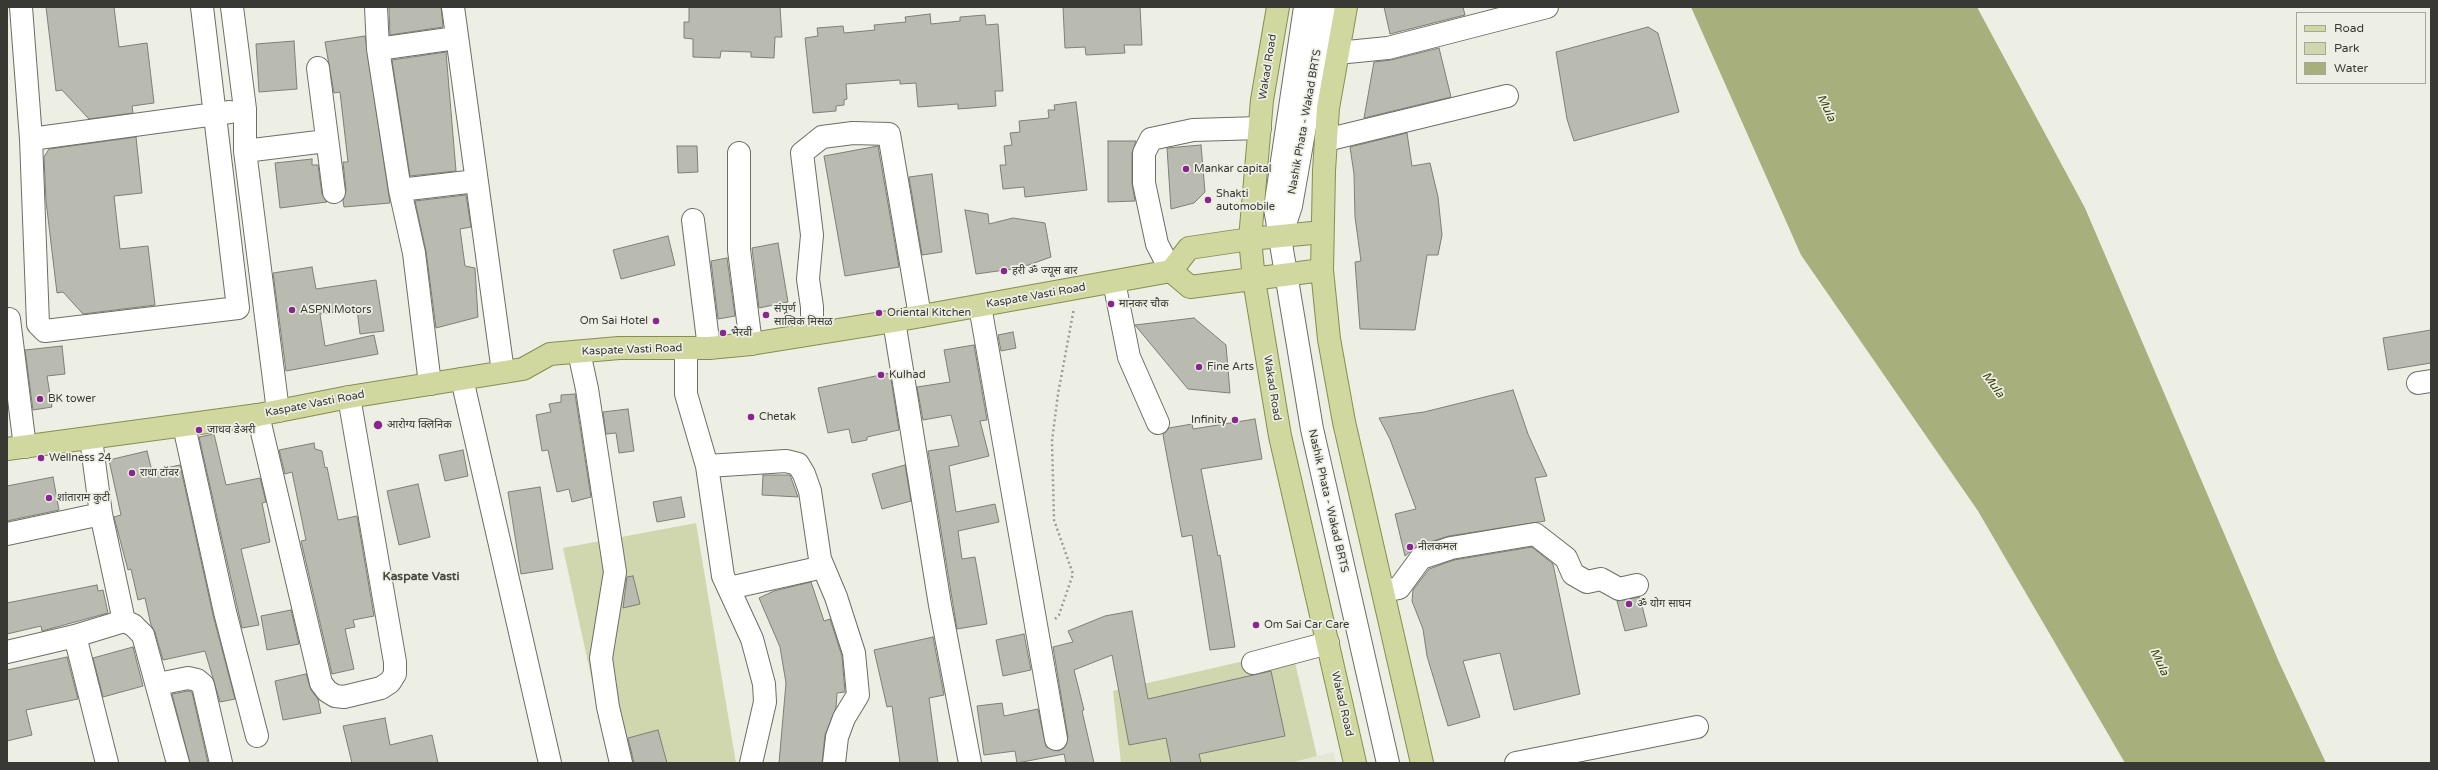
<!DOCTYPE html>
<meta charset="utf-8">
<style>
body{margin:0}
#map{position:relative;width:2438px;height:770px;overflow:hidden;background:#edefe4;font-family:"Varela Round",sans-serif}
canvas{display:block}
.frame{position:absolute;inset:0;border:8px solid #383935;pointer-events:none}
.legend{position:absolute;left:2296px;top:12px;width:130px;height:72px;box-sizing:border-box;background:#edefe4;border:1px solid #a5a69e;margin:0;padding:5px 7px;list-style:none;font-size:12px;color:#383935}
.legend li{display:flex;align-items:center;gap:8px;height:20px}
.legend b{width:20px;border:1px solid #a5a69e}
</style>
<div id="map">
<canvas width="2438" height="770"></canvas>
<div class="frame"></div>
<ul class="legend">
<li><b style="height:5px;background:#d0d79f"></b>Road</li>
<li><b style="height:11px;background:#d0d6ad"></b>Park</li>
<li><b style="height:11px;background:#a7af7d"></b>Water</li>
</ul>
</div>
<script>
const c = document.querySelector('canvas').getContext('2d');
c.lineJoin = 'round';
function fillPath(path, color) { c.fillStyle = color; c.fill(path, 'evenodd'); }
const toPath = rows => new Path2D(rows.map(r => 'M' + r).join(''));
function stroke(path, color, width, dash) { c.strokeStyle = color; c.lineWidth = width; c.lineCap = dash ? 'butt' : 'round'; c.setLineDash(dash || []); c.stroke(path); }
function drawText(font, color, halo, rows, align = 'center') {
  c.font = font + ' "Varela Round","Noto Sans Devanagari",sans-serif'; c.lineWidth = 3.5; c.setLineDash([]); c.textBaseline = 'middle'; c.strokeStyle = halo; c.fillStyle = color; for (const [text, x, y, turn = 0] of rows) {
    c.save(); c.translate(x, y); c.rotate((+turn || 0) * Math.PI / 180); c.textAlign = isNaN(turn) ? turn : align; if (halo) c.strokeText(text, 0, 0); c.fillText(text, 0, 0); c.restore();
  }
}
const built = toPath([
 [1334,752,1336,763,1290,763,1317,756]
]);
const green = toPath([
 [696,523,736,763,610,763,563,548],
 [1292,650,1317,756,1290,763,1121,763,1113,691]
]);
const water = toPath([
 [1691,7,1977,7,2085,208,2279,662,2326,763,2125,763,1978,511,1801,255]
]);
const building = toPath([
 [46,7,114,7,119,47,147,43,154,103,132,106,133,113,89,119,62,90,56,91,46,7],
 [389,7,441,7,443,27,390,35,389,7],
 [689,7,780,7,782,37,775,37,774,58,751,57,751,52,721,51,720,58,693,57,693,39,684,38,684,22,689,22,689,7],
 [1063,7,1140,7,1142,45,1124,45,1125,53,1086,55,1085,47,1065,48,1063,7],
 [1384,7,1463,7,1465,15,1390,34,1384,7],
 [930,14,931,24,960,21,960,17,985,15,986,25,998,24,1003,91,995,91,996,106,958,109,958,104,918,107,916,83,900,84,900,80,846,84,847,99,844,100,844,105,836,106,836,111,813,113,805,38,818,36,817,28,843,26,844,33,875,30,874,25,906,22,905,17,930,14],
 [1648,27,1658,33,1679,112,1574,141,1567,119,1556,52,1648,27],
 [365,36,390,203,344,207,343,201,346,190,343,162,348,162,340,92,334,93,325,42,365,36],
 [294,41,297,89,259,92,256,44,294,41],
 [1439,48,1451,97,1364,118,1374,62,1391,60,1439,48],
 [446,52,456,171,410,176,392,60,446,52],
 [1076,102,1087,190,1025,197,1024,187,1003,189,1000,165,1006,165,1004,146,1012,145,1010,133,1020,132,1019,121,1049,118,1048,110,1055,110,1054,105,1076,102],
 [1407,133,1412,166,1430,163,1438,197,1442,235,1438,255,1427,255,1415,330,1360,329,1355,262,1361,261,1355,217,1354,174,1350,147,1407,133],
 [136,137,142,193,114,196,120,249,148,246,155,305,83,314,63,292,57,293,46,201,44,157,49,149,136,137],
 [1108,141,1136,141,1132,153,1132,183,1135,201,1108,202,1108,141],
 [1201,145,1205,192,1194,203,1171,209,1167,148,1201,145],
 [677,146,697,146,698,172,678,173,677,146],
 [878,146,899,267,845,276,824,156,878,146],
 [312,159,312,165,318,165,322,194,327,202,280,208,275,163,312,159],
 [932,174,942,252,922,255,909,177,932,174],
 [466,195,471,227,460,229,465,266,475,268,478,317,436,328,426,251,415,201,466,195],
 [965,210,988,214,989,224,1013,218,1045,223,1051,257,1020,268,976,274,965,210],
 [668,236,675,265,621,279,613,250,668,236],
 [778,243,788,302,759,308,752,248,778,243],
 [727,258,735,316,718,319,711,261,727,258],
 [312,267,316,289,376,280,384,331,360,334,357,309,320,314,325,346,374,335,378,354,286,371,273,273,312,267],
 [1194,318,1226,345,1230,393,1188,389,1135,325,1194,318],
 [2431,330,2431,363,2388,370,2383,338,2431,330],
 [1013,332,1016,348,1001,351,998,335,1013,332],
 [974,345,987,420,980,421,989,456,949,466,956,512,995,504,999,522,958,531,962,559,975,557,987,624,957,629,928,451,959,446,951,415,923,420,917,387,950,382,944,350,974,345],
 [62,346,65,374,47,376,52,407,33,410,25,350,62,346],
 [890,373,899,430,867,437,867,440,852,443,849,429,828,433,818,388,890,373],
 [1513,390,1528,434,1547,476,1535,478,1545,521,1449,536,1417,546,1405,556,1395,514,1416,509,1390,439,1379,418,1424,412,1513,390],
 [575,394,591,497,572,502,569,489,557,492,548,450,542,451,536,415,551,412,549,404,561,402,561,395,575,394],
 [628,409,634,451,619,453,616,433,606,434,603,412,628,409],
 [1255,419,1262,459,1201,469,1218,556,1220,555,1235,647,1210,650,1192,535,1182,537,1163,435,1169,428,1192,424,1193,429,1255,419],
 [214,434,226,485,260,478,266,502,262,503,270,542,241,549,259,625,242,628,199,437,214,434],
 [314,443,315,449,322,451,325,468,327,467,338,520,357,516,374,616,353,620,355,627,345,629,354,669,332,674,301,541,306,540,292,472,285,474,279,450,314,443],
 [463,450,468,476,445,481,439,455,463,450],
 [147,451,152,471,180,465,213,615,235,699,220,702,205,651,163,660,155,632,151,625,145,598,138,600,131,569,128,570,114,517,121,515,109,460,147,451],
 [905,465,911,501,882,509,872,474,905,465],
 [763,475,790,475,798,497,762,495,763,475],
 [53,477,59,510,7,521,7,486,53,477],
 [418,484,430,537,399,545,387,491,418,484],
 [540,487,553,569,521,574,508,492,540,487],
 [681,497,685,517,657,522,653,502,681,497],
 [1532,547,1553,564,1580,694,1514,710,1500,653,1463,661,1480,717,1448,726,1427,656,1423,629,1412,601,1413,590,1429,569,1454,560,1532,547],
 [633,576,640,604,623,608,627,577,633,576],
 [811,582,824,621,830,619,842,656,845,692,837,693,836,708,825,735,822,763,779,763,786,683,780,647,759,598,774,591,811,582],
 [97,585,98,591,103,590,108,613,42,631,41,626,7,634,7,603,97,585],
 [1640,597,1647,626,1625,631,1617,601,1640,597],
 [291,610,299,644,267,650,261,616,291,610],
 [1132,611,1148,699,1271,671,1285,736,1199,754,1201,763,1171,763,1166,738,1129,745,1112,655,1074,670,1084,710,1082,711,1094,763,1066,763,1064,754,1017,763,1015,751,984,755,977,706,1002,703,1004,716,1038,709,1046,747,1058,751,1064,748,1068,737,1053,647,1073,642,1068,631,1105,616,1132,611],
 [1024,634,1031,670,1003,676,996,640,1024,634],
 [933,637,944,695,929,698,938,763,900,763,892,706,887,707,874,650,933,637],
 [133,647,143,686,103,697,93,658,133,647],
 [67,657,78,699,26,710,32,735,7,741,7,670,67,657],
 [306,674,311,690,318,699,321,713,283,720,275,681,306,674],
 [188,691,192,692,208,763,190,763,172,694,188,691],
 [385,718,390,745,432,735,438,763,352,763,343,726,385,718],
 [658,730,667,763,634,763,628,738,658,730]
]);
const path = toPath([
 [1055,619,1059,615,1073,574,1054,520,1052,441,1058,394,1074,308]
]);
const minor = toPath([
 [21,7,31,139,38,324,45,331,238,308,202,7],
 [232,7,245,109,245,151,278,411],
 [376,7,378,49,400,190,414,253,430,384],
 [453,7,503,372],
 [1305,7,1275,208,1312,429,1388,763],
 [378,49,456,38],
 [1337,53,1388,48,1547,7],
 [318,68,334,192],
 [31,139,230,112],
 [1326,140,1507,96],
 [245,151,326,141],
 [739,153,739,250,751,344],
 [400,190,476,181],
 [693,220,709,348],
 [1284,227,1291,206,1326,7],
 [1171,271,1157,244,1144,183,1144,153,1151,139,1193,130,1260,128],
 [1114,282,1129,357,1158,423],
 [980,306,1056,739],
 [9,319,25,447],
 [894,321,940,605,970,763],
 [812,333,812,307,808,279,812,235,802,153,822,137,853,133,889,134,920,316],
 [686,348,686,394,707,466],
 [579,352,587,389,615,572,601,658,608,707,621,763],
 [462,379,550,763],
 [2418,383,2431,381],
 [258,415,321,683,327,691,335,696,344,697,381,688,390,682,395,674,395,662,349,397],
 [184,426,225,612,257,736],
 [101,514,124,621,133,625,143,635,178,763],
 [7,534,101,514,91,439],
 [729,588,823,567],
 [1383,591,1399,588,1421,558,1451,548,1535,534,1566,558,1573,574,1587,582,1601,579,1619,589,1637,585],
 [75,636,107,763],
 [7,652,75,636,124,621],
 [1253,663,1328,643],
 [158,684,188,678,197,680,203,685,221,763],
 [751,763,765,702,764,684,752,639,723,576,707,466,786,461,798,464,804,474,810,491,820,559,836,597,854,653,858,695,844,718,837,737,834,763],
 [1516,763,1697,727]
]);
const major = toPath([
 [1278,7,1262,100,1250,239,1254,280,1280,436,1355,763],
 [1346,7,1328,108,1324,171,1322,270,1329,339,1344,422,1422,763],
 [1171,271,1190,287,1322,270],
 [7,449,258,415,349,397,523,369,550,354,619,348,709,348,751,344,894,321,1171,271,1189,248,1250,239,1322,232]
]);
const markers = [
 [1186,169,4,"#87268f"],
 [1208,200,4,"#87268f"],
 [1004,271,4,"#87268f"],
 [1111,304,4,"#87268f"],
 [292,310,4,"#87268f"],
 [879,313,4,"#87268f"],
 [766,315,4,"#87268f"],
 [656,321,4,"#87268f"],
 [723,333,4,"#87268f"],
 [1199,367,4,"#87268f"],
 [881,375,4,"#87268f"],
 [40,399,4,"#87268f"],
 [751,417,4,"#87268f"],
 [1235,420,4,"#87268f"],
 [378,425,5,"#87268f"],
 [199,430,4,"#87268f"],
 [41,458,4,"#87268f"],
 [132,473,4,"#87268f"],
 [49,498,4,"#87268f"],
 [1410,547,4,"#87268f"],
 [1629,604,4,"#87268f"],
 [1256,625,4,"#87268f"]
];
const streetNames = [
 ["Wakad Road",1268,67,-81],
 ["Nashik Phata - Wakad BRTS",1305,122,-80],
 ["Kaspate Vasti Road",1036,296,-10],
 ["Kaspate Vasti Road",632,350,-2],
 ["Wakad Road",1272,388,81],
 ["Kaspate Vasti Road",315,404,-11],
 ["Nashik Phata - Wakad BRTS",1328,501,77],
 ["Wakad Road",1342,704,77]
];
const poiNames = [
 ["Mankar capital",1194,169],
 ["Shakti",1216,194],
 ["automobile",1216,207],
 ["हरी ॐ ज्यूस बार",1012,271],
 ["मानकर चौक",1119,304],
 ["संपूर्ण",774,309],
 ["सात्विक मिसळ",774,322],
 ["ASPN Motors",300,310],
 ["Oriental Kitchen",887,313],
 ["Om Sai Hotel",648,321,"right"],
 ["भैरवी",731,333],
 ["Fine Arts",1207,367],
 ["Kulhad",889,375],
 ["BK tower",48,399],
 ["Chetak",759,417],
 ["Infinity",1227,420,"right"],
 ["आरोग्य क्लिनिक",387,425],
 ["जाधव डेअरी",207,430],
 ["Wellness 24",49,458],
 ["राधा टॉवर",140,473],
 ["शांताराम कुटी",57,498],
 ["नीलकमल",1418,547],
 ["ॐ योग साघन",1637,604],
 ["Om Sai Car Care",1264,625]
];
const waterNames = [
 ["Mula",1826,108,65],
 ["Mula",1993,385,54],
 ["Mula",2159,662,65]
];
const neighbourhoodNames = [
 ["Kaspate Vasti",421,577]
];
fillPath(built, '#e3e7d4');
fillPath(green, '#d0d6ad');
fillPath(water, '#a7af7d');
fillPath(building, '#b9bbb0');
stroke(building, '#7e8076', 1);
stroke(minor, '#6d6f65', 24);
stroke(major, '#878e50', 24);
stroke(path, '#9a9c94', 2.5, [2, 3]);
stroke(minor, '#fff', 22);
stroke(major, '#d0d79f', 22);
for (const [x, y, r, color] of markers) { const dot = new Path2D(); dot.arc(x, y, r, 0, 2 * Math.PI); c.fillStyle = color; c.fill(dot); stroke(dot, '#edefe4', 1.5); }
drawText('11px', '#383935', '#edefe4', streetNames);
drawText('11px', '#383935', '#edefe4', poiNames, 'left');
drawText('italic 12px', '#3f4408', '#edefe4', waterNames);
drawText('bold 12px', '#45473e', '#edefe4', neighbourhoodNames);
</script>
